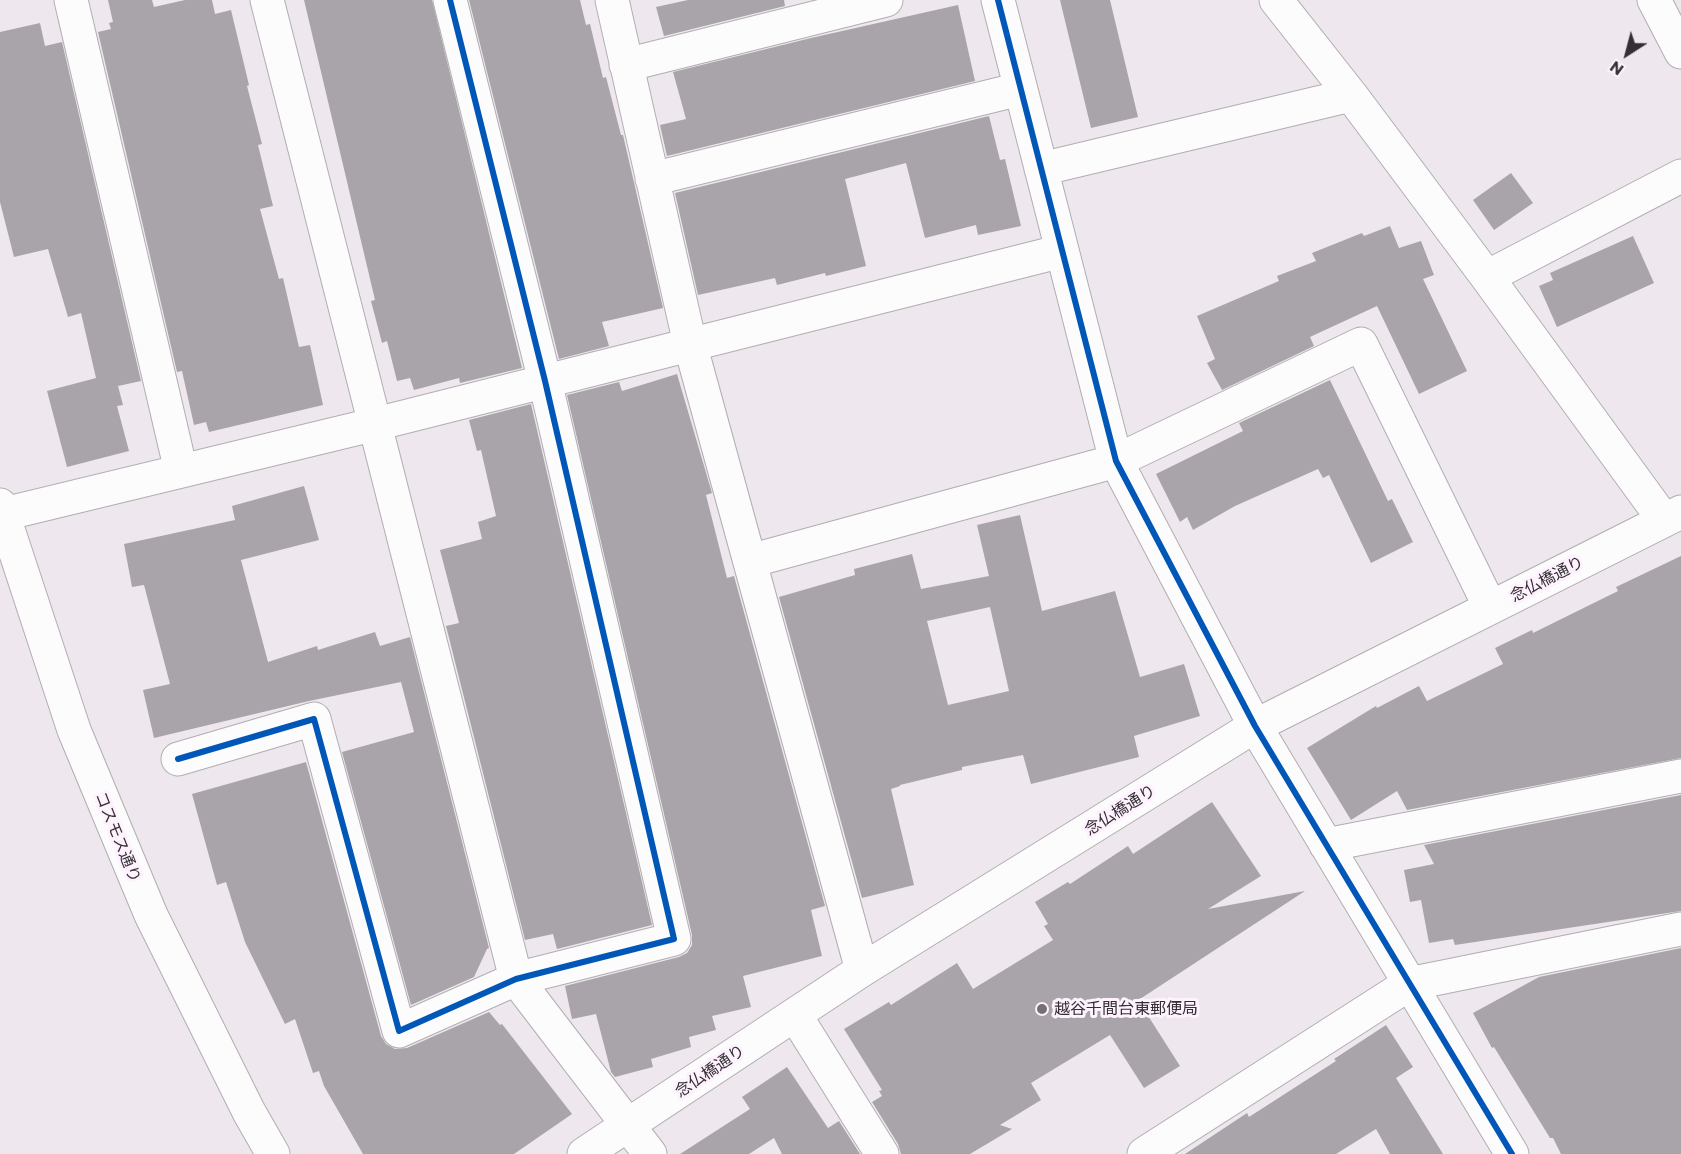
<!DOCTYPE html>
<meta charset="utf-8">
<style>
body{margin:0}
#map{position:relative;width:1681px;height:1154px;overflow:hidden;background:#eee8ee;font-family:Commissioner,sans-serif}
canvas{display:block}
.north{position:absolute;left:1597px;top:24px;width:60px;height:60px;-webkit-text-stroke:4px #fdf2fe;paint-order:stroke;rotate:216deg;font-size:16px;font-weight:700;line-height:24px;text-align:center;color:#342f34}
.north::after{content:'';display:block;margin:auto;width:21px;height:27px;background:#342f34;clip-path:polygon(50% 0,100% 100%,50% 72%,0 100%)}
</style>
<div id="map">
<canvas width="1681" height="1154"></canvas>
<div class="north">N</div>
</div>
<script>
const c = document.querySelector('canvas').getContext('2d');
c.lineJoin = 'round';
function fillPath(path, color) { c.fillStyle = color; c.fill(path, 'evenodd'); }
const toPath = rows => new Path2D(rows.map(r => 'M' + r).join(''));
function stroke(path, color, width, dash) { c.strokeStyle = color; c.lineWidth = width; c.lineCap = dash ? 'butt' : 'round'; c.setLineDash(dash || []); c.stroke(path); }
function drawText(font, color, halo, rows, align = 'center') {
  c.font = font + ' Commissioner,"Noto Sans JP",sans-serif'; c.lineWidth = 6; c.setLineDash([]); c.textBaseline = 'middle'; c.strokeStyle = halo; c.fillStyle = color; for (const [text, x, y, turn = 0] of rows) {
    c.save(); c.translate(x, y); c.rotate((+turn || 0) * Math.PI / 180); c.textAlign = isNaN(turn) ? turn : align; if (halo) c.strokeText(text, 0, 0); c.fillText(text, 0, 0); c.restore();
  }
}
const building = toPath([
 [108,0,152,0,154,7,185,0,212,0,215,14,231,10,249,85,247,86,262,144,258,145,273,206,260,209,279,279,283,278,299,347,310,345,323,405,209,432,206,422,194,425,182,371,177,372,98,32,111,29,109,23,113,22],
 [304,0,432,0,522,368,460,383,459,378,414,390,410,378,397,381,387,341,382,343,371,301,375,300],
 [469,0,580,0,586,25,590,24,603,78,606,77,621,135,623,135,663,308,602,322,609,346,559,359],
 [688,0,784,0,785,6,664,36,656,7],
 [1060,0,1110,0,1138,117,1091,128],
 [958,5,975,81,667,156,660,125,686,119,673,72,811,38],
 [40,23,45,46,62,42,141,381,118,386,123,405,117,406,129,451,67,467,47,391,96,378,81,313,68,317,48,249,14,257,0,202,0,32],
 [989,116,1000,160,1005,159,1021,226,978,235,976,225,925,238,906,163,845,179,866,266,826,276,825,273,777,285,775,278,698,295,675,193],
 [1511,173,1533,203,1494,230,1473,200],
 [1390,226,1399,248,1421,241,1434,275,1423,279,1467,371,1419,394,1377,306,1310,337,1314,346,1222,390,1207,363,1215,359,1197,316,1279,281,1277,276,1316,261,1312,253,1362,233,1364,236],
 [1633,236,1654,283,1557,327,1539,286,1553,280,1550,273],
 [677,374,712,493,706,495,727,578,734,576,825,906,811,910,822,956,743,976,751,1007,712,1016,716,1030,689,1037,691,1047,651,1059,653,1067,615,1077,611,1072,596,1014,572,1019,565,986,679,957,687,953,692,945,692,935,567,395,619,382,622,391],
 [1330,380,1388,501,1392,499,1413,542,1371,563,1329,475,1323,478,1318,469,1235,506,1193,530,1187,517,1180,522,1156,474,1243,431,1239,423],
 [531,404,652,925,557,949,553,934,525,940,446,626,459,623,440,550,482,539,478,522,496,516,481,450,477,451,469,420],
 [304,486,319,540,241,560,268,662,317,646,318,650,375,632,380,646,410,637,489,948,487,949,474,977,411,1005,342,752,414,732,401,682,309,701,154,738,143,690,170,684,144,585,132,587,124,544,235,520,232,506],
 [1020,515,1042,611,1115,591,1140,677,1184,664,1200,716,1134,736,1139,757,1031,784,1023,755,962,767,962,770,900,785,900,786,891,789,914,885,862,898,779,597,855,575,854,569,912,554,921,589,989,576,977,525],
 [990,607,1009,691,948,705,927,621],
 [1681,556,1681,758,1407,810,1397,791,1351,820,1307,748,1376,706,1377,708,1419,686,1427,701,1503,664,1495,648,1532,630,1533,633,1618,591,1616,587],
 [306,762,381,1036,386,1044,395,1049,407,1048,489,1012,500,1025,502,1024,572,1114,514,1154,363,1154,324,1086,319,1071,313,1073,295,1019,285,1024,245,942,226,882,217,885,192,794],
 [1681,795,1681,911,1455,945,1453,939,1429,943,1421,900,1410,902,1404,870,1434,864,1424,845],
 [1212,802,1261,876,1208,909,1305,891,1140,999,1147,1009,1145,1011,1180,1066,1144,1088,1110,1035,1031,1083,1041,1100,1000,1125,1012,1129,970,1154,901,1154,898,1144,872,1102,882,1096,879,1091,882,1090,844,1029,889,1002,891,1005,957,963,973,989,1053,940,1044,926,1048,924,1035,902,1068,882,1070,884,1128,846,1133,854],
 [1681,948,1681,1154,1561,1154,1553,1138,1550,1138,1494,1047,1492,1048,1473,1013,1539,977],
 [1386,1025,1413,1067,1396,1078,1443,1154,1390,1154,1376,1129,1336,1154,1185,1154,1247,1113,1249,1117,1336,1061,1334,1059],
 [787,1067,828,1128,839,1121,860,1154,782,1154,774,1138,749,1154,680,1154,750,1109,742,1097]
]);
const minor = toPath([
 [71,0,181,471],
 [267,0,516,979,650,1154],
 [612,0,690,344,862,970],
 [998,0,1116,461,1255,726,1512,1154],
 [1276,0,1351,95,1487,277,1664,520],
 [1654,0,1681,52],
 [626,65,886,0],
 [1041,169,1351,95],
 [652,179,1020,89],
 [1487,277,1681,176],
 [0,505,74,730,151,915,249,1112,273,1154],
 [0,515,376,424,1062,251],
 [750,561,1116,461,1361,344,1490,607],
 [178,759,314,719,399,1031,516,979,674,939,545,381,450,0],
 [1326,845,1681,776],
 [795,1015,882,1154],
 [584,1154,862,970,1255,726,1681,512],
 [1144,1154,1409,984,1681,929]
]);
const cycleway = toPath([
 [998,0,1116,461,1255,726,1512,1154],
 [178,759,314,719,399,1031,516,979,674,939,545,381,450,0]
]);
const markers = [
 [1042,1009,6,"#757075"]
];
const streetNames = [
 ["念仏橋通り",1547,579,-27],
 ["念仏橋通り",1120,810,-32],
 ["コスモス通り",118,837,68],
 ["念仏橋通り",710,1071,-34]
];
const poiNames = [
 ["越谷千間台東郵便局",1054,1009]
];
fillPath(building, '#a9a4a9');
stroke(minor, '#b1adb1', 35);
stroke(minor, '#fcfcfc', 33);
stroke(cycleway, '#0057b8', 6);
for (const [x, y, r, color] of markers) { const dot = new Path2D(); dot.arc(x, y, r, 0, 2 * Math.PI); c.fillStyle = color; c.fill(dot); stroke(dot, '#fdf2fe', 2); }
drawText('16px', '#342f34', '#fdf2fe', streetNames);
drawText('16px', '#342f34', '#fdf2fe', poiNames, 'left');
</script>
